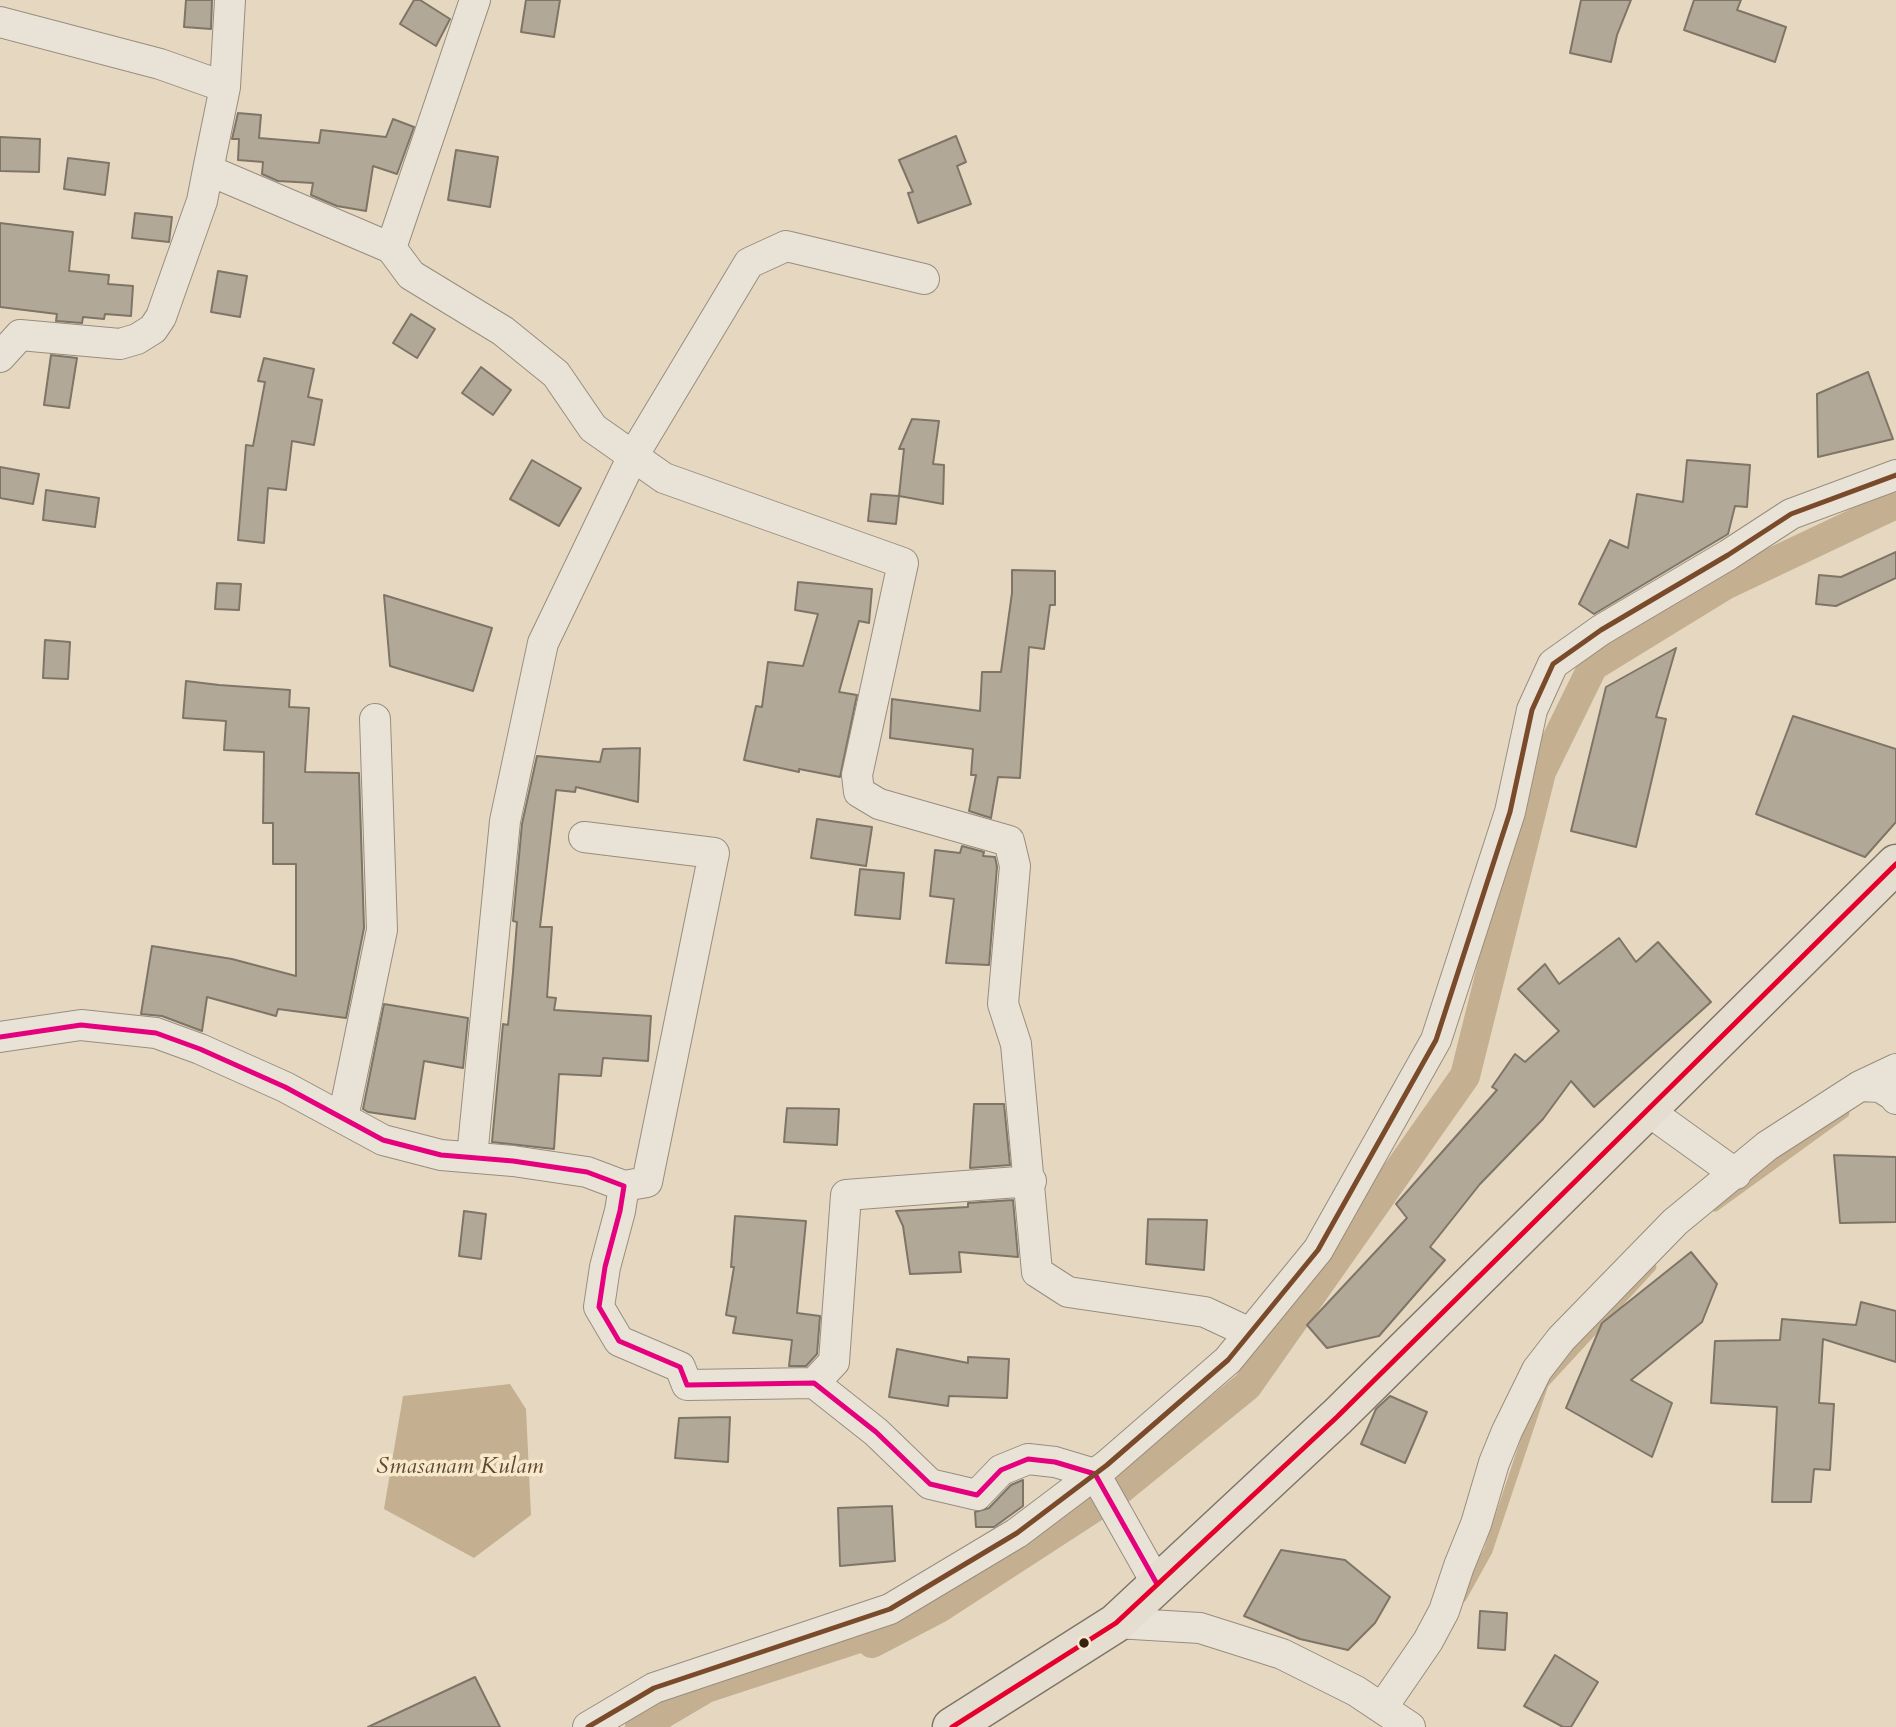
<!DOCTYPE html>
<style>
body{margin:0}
canvas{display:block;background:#e6d8c0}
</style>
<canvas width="1896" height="1727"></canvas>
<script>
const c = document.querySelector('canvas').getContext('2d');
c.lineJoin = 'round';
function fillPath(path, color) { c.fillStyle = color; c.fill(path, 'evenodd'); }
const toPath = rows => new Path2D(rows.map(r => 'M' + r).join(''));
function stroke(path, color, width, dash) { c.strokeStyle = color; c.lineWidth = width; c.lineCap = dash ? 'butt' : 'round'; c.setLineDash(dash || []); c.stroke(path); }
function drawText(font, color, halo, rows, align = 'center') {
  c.font = font + ' Cardo,serif'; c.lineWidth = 7; c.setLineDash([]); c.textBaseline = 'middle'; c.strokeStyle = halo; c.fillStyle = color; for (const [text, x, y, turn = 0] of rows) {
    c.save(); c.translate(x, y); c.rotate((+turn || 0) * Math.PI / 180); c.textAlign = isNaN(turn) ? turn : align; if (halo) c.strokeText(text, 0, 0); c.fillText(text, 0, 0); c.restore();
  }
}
const water = toPath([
 [510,1384,526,1409,531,1515,474,1558,384,1509,403,1396]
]);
const stream = toPath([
 [1715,1207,1845,1113],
 [1462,1598,1488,1551,1544,1384,1652,1267]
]);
const canal = toPath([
 [640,1727,706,1688,871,1634,872,1643,939,1608,1113,1495,1247,1386,1465,1076,1541,772,1593,666,1725,585,1896,504]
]);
const building = toPath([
 [186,0,212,0,211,29,184,27,186,0],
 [414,0,420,0,450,19,436,46,400,24,414,0],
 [526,0,560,0,554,37,521,32,526,0],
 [1581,0,1631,0,1617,35,1611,62,1570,53,1581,0],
 [1694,0,1741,0,1737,10,1786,27,1775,62,1684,30,1694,0],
 [238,113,261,115,259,138,319,143,321,130,386,137,393,119,414,127,397,174,373,166,366,211,337,206,311,195,313,183,278,181,262,174,263,162,238,160,239,139,232,139,238,113],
 [956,136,966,162,957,166,971,204,918,223,908,193,913,192,899,160,956,136],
 [0,137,40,139,39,172,0,171,0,137],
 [456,150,498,157,490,207,448,200,456,150],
 [68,158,109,163,105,195,64,189,68,158],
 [135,213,172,217,169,242,132,238,135,213],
 [0,223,73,232,69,271,109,275,108,284,133,286,131,316,105,314,104,319,83,317,82,323,56,321,57,314,0,307,0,223],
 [218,271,247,276,240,317,211,312,218,271],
 [411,314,435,329,417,358,393,343,411,314],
 [51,355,77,358,69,408,44,405,51,355],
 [264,358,314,369,308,397,322,400,314,445,292,441,286,490,268,488,264,543,238,540,246,445,253,446,265,382,258,381,264,358],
 [481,367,511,390,493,415,462,393,481,367],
 [1868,372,1893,439,1818,457,1817,394,1868,372],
 [912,419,939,421,933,464,944,465,943,504,899,496,904,449,899,449,912,419],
 [532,460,581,488,559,526,510,499,532,460],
 [1687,460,1750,465,1747,507,1735,506,1728,534,1594,614,1579,604,1610,540,1628,548,1637,494,1683,502,1687,460],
 [0,467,39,474,33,504,0,498,0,467],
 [46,490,99,498,95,527,43,520,46,490],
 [871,494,899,496,896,524,868,521,871,494],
 [1896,552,1896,578,1836,606,1816,604,1819,575,1841,577,1896,552],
 [1012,570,1055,571,1055,605,1050,605,1044,649,1029,647,1020,778,998,777,991,818,969,811,976,775,971,775,973,749,890,738,892,699,980,711,982,672,1001,672,1012,593,1012,570],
 [798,582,872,589,869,623,859,621,839,692,857,695,840,777,799,769,799,772,744,760,756,706,762,707,768,662,803,666,818,614,795,610,798,582],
 [217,583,241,584,239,610,215,609,217,583],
 [384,595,492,628,473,691,390,666,384,595],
 [45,640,70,642,68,679,43,678,45,640],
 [1676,648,1656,717,1666,719,1636,847,1571,831,1606,687,1676,648],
 [186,681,219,685,290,690,289,707,309,708,305,772,359,773,364,928,346,1018,278,1009,276,1016,207,997,202,1031,162,1016,141,1014,152,946,232,959,296,976,296,864,273,864,273,823,263,823,264,752,224,750,226,721,183,718,186,681],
 [1793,716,1896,749,1896,822,1865,857,1756,814,1793,716],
 [640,748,638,802,576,787,575,792,556,790,540,927,552,927,547,997,556,998,554,1010,651,1016,648,1061,603,1058,601,1076,559,1074,554,1149,492,1142,503,1024,508,1025,513,972,517,922,513,921,522,824,537,756,600,762,603,749,640,748],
 [817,819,872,827,866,866,811,858,817,819],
 [962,846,984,852,983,856,995,857,997,867,989,965,946,963,954,899,930,896,935,850,960,853,962,846],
 [860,869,904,873,900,919,855,915,860,869],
 [1619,938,1636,962,1658,942,1711,1002,1594,1107,1571,1081,1543,1119,1480,1184,1430,1247,1445,1260,1379,1336,1327,1348,1307,1325,1407,1218,1396,1204,1497,1090,1492,1087,1515,1054,1525,1062,1559,1031,1518,989,1545,964,1559,984,1619,938],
 [384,1004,468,1018,463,1068,424,1061,415,1119,368,1112,363,1109,384,1004],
 [974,1104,1004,1104,1010,1165,970,1168,974,1104],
 [787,1108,839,1109,837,1145,784,1142,787,1108],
 [1834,1155,1896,1157,1896,1222,1840,1223,1834,1155],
 [1013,1200,1018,1257,959,1252,961,1272,910,1274,903,1226,896,1211,968,1207,968,1203,1013,1200],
 [464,1211,486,1214,481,1259,459,1256,464,1211],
 [735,1216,806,1221,797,1313,820,1316,817,1354,806,1366,789,1366,792,1340,733,1333,736,1317,726,1315,734,1267,731,1267,735,1216],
 [1148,1219,1207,1220,1204,1270,1146,1264,1148,1219],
 [1691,1252,1717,1284,1702,1322,1631,1380,1672,1403,1652,1457,1566,1408,1602,1323,1691,1252],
 [1861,1302,1896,1311,1896,1362,1823,1339,1819,1403,1834,1404,1830,1470,1814,1469,1811,1502,1772,1502,1777,1407,1711,1403,1715,1341,1780,1340,1782,1319,1856,1325,1861,1302],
 [897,1349,968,1363,968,1357,1009,1359,1007,1398,949,1396,948,1406,889,1397,897,1349],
 [1390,1396,1427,1412,1405,1463,1361,1444,1376,1409,1390,1396],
 [730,1417,728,1462,675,1458,679,1418,730,1417],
 [1023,1480,1023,1506,994,1527,976,1527,975,1512,989,1508,1011,1485,1023,1480],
 [892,1506,895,1561,840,1566,838,1508,892,1506],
 [1281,1550,1345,1560,1390,1597,1375,1623,1348,1650,1300,1639,1244,1616,1281,1550],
 [1480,1611,1507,1613,1505,1650,1478,1648,1480,1611],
 [1555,1655,1598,1682,1571,1727,1563,1727,1524,1706,1555,1655],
 [475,1677,500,1727,368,1727,475,1677]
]);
const minor = toPath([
 [0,22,160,64,225,87,208,170,391,248,475,0],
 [225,87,230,0],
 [391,248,411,275,503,331,556,374,593,428,664,478,903,563,857,775,859,792,879,804,1009,841,1015,866,1003,1004,1016,1044,1037,1272,1068,1292,1205,1312,1250,1333],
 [0,357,20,335,120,344,137,339,153,329,161,317,202,201,208,170],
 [584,837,714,853,647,1182,624,1186],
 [0,1037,81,1025,156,1033,200,1049,285,1087,383,1140,441,1155,513,1161,587,1172,624,1186,620,1211,605,1267,599,1307,619,1341,680,1367,687,1385,814,1383,876,1432,930,1484,977,1495,1001,1470,1028,1459,1055,1462,1095,1474,1157,1584],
 [1860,1086,1880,1087,1893,1095,1896,1099],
 [1647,1110,1736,1174],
 [343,1118,382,930,375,719],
 [472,1157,505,821,543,643,633,456,749,263,786,246,924,279],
 [814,1383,834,1362,846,1195,1031,1181],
 [1116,1623,1200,1628,1282,1654,1356,1691,1410,1727],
 [1382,1708,1428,1641,1444,1611,1459,1566,1476,1524,1494,1463,1507,1431,1537,1370,1561,1339,1675,1222,1767,1146,1860,1086,1896,1069],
 [588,1727,654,1688,890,1609,1017,1533,1107,1465,1228,1360,1318,1250,1436,1040,1510,812,1532,710,1553,664,1601,630,1728,555,1791,514,1896,475]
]);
const primary = toPath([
 [952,1727,1116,1623,1337,1417,1896,864]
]);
const bus1 = toPath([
 [0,1037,81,1025,156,1033,200,1049,285,1087,383,1140,441,1155,513,1161,587,1172,624,1186,620,1211,605,1267,599,1307,619,1341,680,1367,687,1385,814,1383,876,1432,930,1484,977,1495,1001,1470,1028,1459,1055,1462,1095,1474,1157,1584]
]);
const bus2 = toPath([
 [588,1727,654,1688,890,1609,1017,1533,1107,1465,1228,1360,1318,1250,1436,1040,1510,812,1532,710,1553,664,1601,630,1728,555,1791,514,1896,475]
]);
const bus3 = toPath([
 [952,1727,1116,1623,1337,1417,1896,864]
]);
const markers = [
 [1084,1643,6,"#382311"]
];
const waterNames = [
 ["Smasanam Kulam",460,1468]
];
fillPath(water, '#c4af90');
stroke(stream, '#c4af90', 9);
stroke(canal, '#c4af90', 30);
fillPath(building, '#b2a897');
stroke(building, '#7f7567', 2);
stroke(minor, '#988d7e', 32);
stroke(primary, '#7f7567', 41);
stroke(minor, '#e9e2d6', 30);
stroke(primary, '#e5ddd0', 38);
stroke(bus1, '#e5007d', 5);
stroke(bus2, '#7a4b2a', 5);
stroke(bus3, '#e4002b', 5);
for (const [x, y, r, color] of markers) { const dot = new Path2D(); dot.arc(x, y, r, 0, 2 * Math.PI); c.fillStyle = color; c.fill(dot); stroke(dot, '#f8e8cc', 2.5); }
drawText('italic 23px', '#5e4831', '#f8e8cc', waterNames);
</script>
